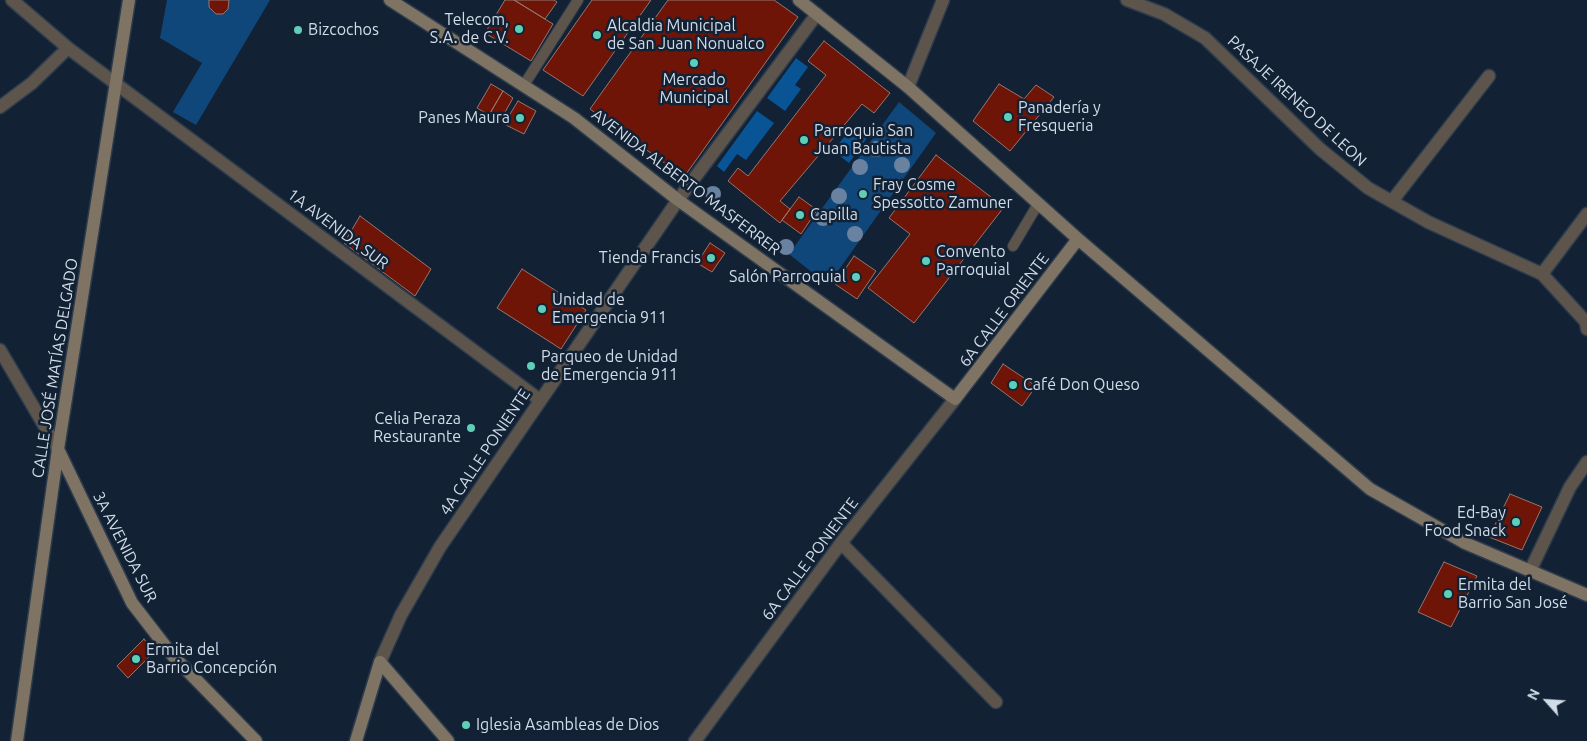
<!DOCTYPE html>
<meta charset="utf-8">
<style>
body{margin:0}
#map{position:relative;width:1587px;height:741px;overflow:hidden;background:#122234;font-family:Ubuntu,sans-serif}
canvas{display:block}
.north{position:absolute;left:1522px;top:676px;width:50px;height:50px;-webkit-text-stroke:4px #122234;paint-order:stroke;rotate:296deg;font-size:14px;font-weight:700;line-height:20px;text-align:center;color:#d1dce8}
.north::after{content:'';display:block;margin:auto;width:18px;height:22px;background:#d1dce8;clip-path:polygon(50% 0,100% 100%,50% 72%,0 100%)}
</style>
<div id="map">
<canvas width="1587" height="741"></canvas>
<div class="north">N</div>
</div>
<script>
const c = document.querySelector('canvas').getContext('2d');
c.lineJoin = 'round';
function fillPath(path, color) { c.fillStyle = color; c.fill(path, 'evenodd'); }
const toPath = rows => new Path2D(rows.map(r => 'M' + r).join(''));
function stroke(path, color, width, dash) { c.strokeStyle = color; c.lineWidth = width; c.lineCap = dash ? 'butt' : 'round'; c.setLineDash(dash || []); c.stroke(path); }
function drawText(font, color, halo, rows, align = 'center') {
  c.font = font + ' Ubuntu,sans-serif'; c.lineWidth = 5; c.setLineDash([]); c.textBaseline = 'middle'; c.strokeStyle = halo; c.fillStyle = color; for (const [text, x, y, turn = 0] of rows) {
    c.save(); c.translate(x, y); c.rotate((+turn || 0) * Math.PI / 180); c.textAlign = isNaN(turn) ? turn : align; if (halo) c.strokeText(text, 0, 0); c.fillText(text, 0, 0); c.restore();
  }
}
const green = toPath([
 [167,0,270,0,196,125,173,112,202,63,160,38],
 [899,102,936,133,828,285,789,254]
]);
const forest = toPath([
 [796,58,808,67,795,85,801,89,785,111,767,98],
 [757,111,774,123,746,160,737,154,724,172,717,166],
 [852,127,867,138,849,163,833,151]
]);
const building = toPath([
 [209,0,229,0,228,9,223,14,216,14,209,7,209,0],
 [505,0,514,0,553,24,531,61,485,33,505,0],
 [514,0,554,0,557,2,545,19,514,0],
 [592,0,651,0,583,96,543,70,592,0],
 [668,0,774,0,798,17,684,177,590,109,668,0],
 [824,41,890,93,874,113,862,104,780,201,790,209,780,223,728,181,738,168,748,176,826,75,808,61,824,41],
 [491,84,503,91,489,115,477,108,491,84],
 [999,84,1024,99,1036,85,1054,97,1010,151,973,121,999,84],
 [503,91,513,98,500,121,489,115,503,91],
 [518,101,536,111,524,134,504,124,518,101],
 [936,155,1004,207,914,323,868,288,910,234,889,218,936,155],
 [799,197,817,210,801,234,782,220,799,197],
 [360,216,431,269,415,296,344,243,360,216],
 [710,243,725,253,712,272,697,263,710,243],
 [854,256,876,271,857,299,835,284,854,256],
 [522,269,586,310,561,349,497,308,522,269],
 [1003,364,1036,386,1022,406,991,383,1003,364],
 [1510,494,1542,507,1522,550,1489,537,1510,494],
 [1444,562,1477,576,1451,627,1418,612,1444,562],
 [144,639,154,652,128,678,117,666,144,639]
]);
const lane = toPath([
 [524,85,578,0],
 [1013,246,1038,204]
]);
const street = toPath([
 [12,0,68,48,540,400],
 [1127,0,1164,14,1205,38,1320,149,1368,188,1428,222,1542,274,1586,322,1587,329],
 [908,87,943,0],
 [0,107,32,83,68,48],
 [1392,201,1489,76],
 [1542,274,1587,214],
 [0,350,58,449],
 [841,543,996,702],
 [1530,571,1570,487,1587,462],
 [380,662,401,615,440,547,678,200,817,14],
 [695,741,841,543,955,399]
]);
const secondary = toPath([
 [390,0,574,118,678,200,955,399,1078,239],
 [799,0,908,87,1078,239,1370,489,1465,543,1587,595],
 [58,449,132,603,173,656,256,741],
 [380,662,448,741],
 [17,741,58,449,129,0],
 [356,741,380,662]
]);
const trees = [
 [876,149],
 [902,165],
 [860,167],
 [713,194],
 [839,196],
 [823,218],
 [855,234],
 [786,247]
];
const markers = [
 [519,29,5,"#5eceb7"],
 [298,30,5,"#5eceb7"],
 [597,35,5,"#5eceb7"],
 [694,63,5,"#5eceb7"],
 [1008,117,5,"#5eceb7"],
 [520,118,5,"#5eceb7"],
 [804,140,5,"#5eceb7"],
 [863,194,5,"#5eceb7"],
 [800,215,5,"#5eceb7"],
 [711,258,5,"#5eceb7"],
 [926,261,5,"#5eceb7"],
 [856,277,5,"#5eceb7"],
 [542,309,5,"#5eceb7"],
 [531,366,5,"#5eceb7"],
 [1013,385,5,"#5eceb7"],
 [471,428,5,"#5eceb7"],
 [1516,522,5,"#5eceb7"],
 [1448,594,5,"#5eceb7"],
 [136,659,5,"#5eceb7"],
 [466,725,5,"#5eceb7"]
];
const poiNames = [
 ["Telecom,",509,20,"right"],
 ["S.A. de C.V.",509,38,"right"],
 ["Alcaldia Municipal",607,26],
 ["de San Juan Nonualco",607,44],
 ["Bizcochos",308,30],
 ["Mercado",694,80,"center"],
 ["Municipal",694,98,"center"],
 ["Panadería y",1018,108],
 ["Fresqueria",1018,126],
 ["Panes Maura",510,118,"right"],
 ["Parroquia San",814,131],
 ["Juan Bautista",814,149],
 ["Fray Cosme",873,185],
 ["Spessotto Zamuner",873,203],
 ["Capilla",810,215],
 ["Convento",936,252],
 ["Parroquial",936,270],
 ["Tienda Francis",701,258,"right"],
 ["Salón Parroquial",846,277,"right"],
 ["Unidad de",552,300],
 ["Emergencia 911",552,318],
 ["Parqueo de Unidad",541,357],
 ["de Emergencia 911",541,375],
 ["Café Don Queso",1023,385],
 ["Celia Peraza",461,419,"right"],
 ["Restaurante",461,437,"right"],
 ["Ed-Bay",1506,513,"right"],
 ["Food Snack",1506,531,"right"],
 ["Ermita del",1458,585],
 ["Barrio San José",1458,603],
 ["Ermita del",146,650],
 ["Barrio Concepción",146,668],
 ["Iglesia Asambleas de Dios",476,725]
];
const streetNames = [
 ["PASAJE IRENEO DE LEON",1297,101,43],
 ["AVENIDA ALBERTO MASFERRER",686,182,37],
 ["1A AVENIDA SUR",338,229,37],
 ["6A CALLE ORIENTE",1004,310,-53],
 ["CALLE JOSÉ MATÍAS DELGADO",55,368,-81],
 ["4A CALLE PONIENTE",485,452,-56],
 ["3A AVENIDA SUR",125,547,63],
 ["6A CALLE PONIENTE",810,559,-53]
];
fillPath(green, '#10477b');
fillPath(forest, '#085495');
fillPath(building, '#6e1508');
stroke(building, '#95766f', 1);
stroke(lane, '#2d3c4d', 12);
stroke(street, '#2d3c4d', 15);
stroke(secondary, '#2d3c4d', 15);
stroke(lane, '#5d554c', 10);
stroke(street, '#5d554c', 12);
stroke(secondary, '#7f7364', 12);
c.fillStyle = '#69829f';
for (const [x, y] of trees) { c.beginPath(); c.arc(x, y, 8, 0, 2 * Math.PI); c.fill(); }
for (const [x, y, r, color] of markers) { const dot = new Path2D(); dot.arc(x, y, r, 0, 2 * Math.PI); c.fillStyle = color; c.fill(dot); stroke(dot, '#122234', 2); }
drawText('16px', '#d1dce8', '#122234', poiNames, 'left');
drawText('16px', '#d1dce8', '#122234', streetNames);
</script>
